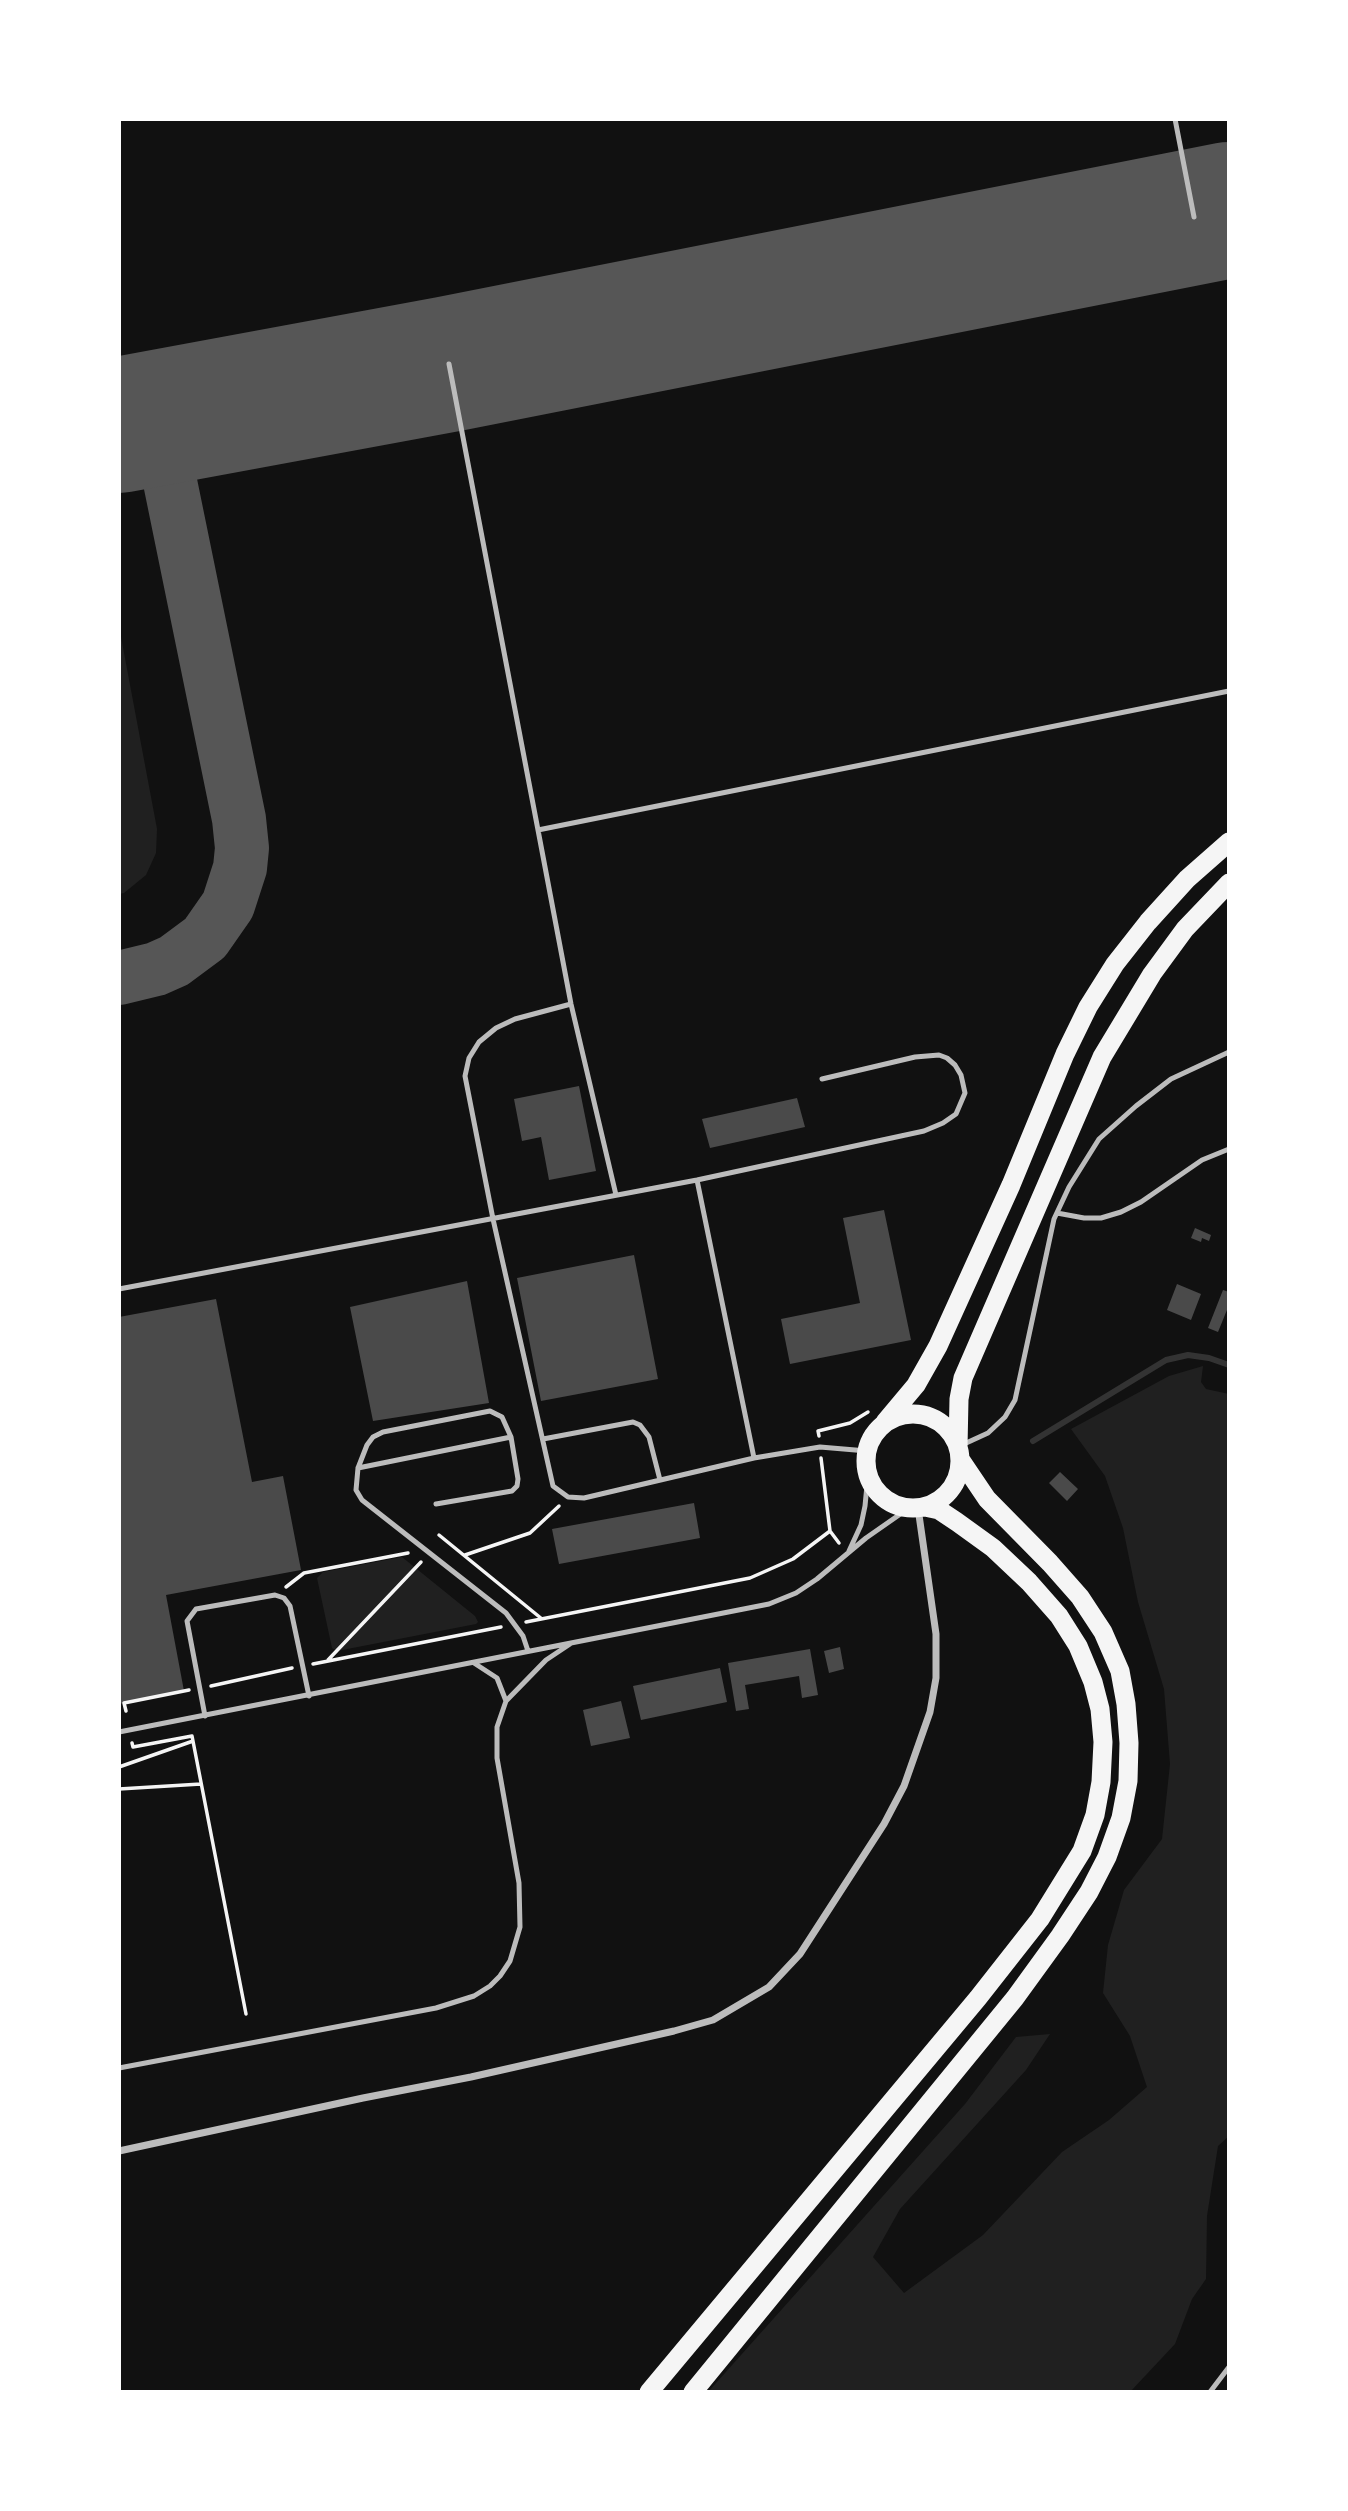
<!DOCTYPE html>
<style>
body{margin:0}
#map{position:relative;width:1348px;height:2511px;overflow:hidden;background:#111;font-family:Rubik,sans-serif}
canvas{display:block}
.frame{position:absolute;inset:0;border:121px solid #fff;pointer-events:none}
</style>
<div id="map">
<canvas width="1348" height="2511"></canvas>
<div class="frame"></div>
</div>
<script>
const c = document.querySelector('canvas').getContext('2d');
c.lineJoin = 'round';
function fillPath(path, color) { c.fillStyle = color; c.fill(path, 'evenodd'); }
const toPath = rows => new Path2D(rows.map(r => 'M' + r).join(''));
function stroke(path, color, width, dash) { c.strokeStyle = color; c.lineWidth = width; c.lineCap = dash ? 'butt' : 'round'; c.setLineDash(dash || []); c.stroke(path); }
const green = toPath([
 [119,626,157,829,156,853,146,875,124,893,119,894],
 [1203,1366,1201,1382,1206,1389,1229,1394,1229,2136,1218,2146,1207,2216,1206,2279,1192,2299,1175,2344,1130,2392,708,2392,965,2104,1016,2037,1050,2034,1026,2070,900,2209,873,2257,904,2293,983,2235,1062,2152,1109,2120,1147,2087,1130,2036,1103,1993,1108,1945,1124,1890,1162,1839,1170,1764,1164,1689,1138,1602,1123,1528,1105,1476,1071,1429,1169,1376],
 [402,1557,475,1616,478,1622,476,1624,337,1651,332,1648,317,1578,323,1572]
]);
const stream = toPath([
 [1033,1441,1166,1360,1188,1355,1209,1358,1229,1365]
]);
const taxiway = toPath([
 [119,978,156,969,174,961,205,938,228,905,240,868,242,848,239,819,157,418]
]);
const runway = toPath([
 [119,425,449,364,1229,210]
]);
const building = toPath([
 [579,1086,596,1171,549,1180,541,1137,522,1141,514,1099],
 [797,1098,805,1127,710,1148,702,1119],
 [884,1210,911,1340,790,1364,781,1319,860,1303,843,1218],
 [1195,1228,1211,1235,1209,1241,1202,1238,1201,1242,1191,1238],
 [634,1255,658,1379,541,1401,517,1278],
 [467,1281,489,1403,373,1421,350,1307],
 [1177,1284,1201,1294,1191,1320,1167,1310],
 [1223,1290,1229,1292,1229,1305,1218,1332,1208,1328],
 [216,1299,252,1482,283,1476,301,1570,166,1595,184,1691,119,1704,119,1317],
 [1060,1472,1078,1489,1067,1501,1049,1483],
 [694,1503,700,1538,559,1564,552,1529],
 [840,1647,844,1669,829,1673,824,1651],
 [810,1649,818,1695,802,1698,799,1676,745,1685,749,1709,736,1711,728,1663],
 [720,1668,727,1702,641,1720,633,1686],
 [621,1701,630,1738,591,1746,583,1710]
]);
const path = toPath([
 [819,1436,818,1431,850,1423,868,1412],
 [830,1531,839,1543],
 [439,1535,542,1619],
 [465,1555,530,1533,559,1506],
 [286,1587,304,1573,408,1553],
 [526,1622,750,1578,793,1559,830,1531,821,1458],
 [328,1660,421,1562],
 [313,1664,501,1627],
 [211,1686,292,1668],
 [126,1711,124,1703,189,1690],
 [132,1743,133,1747,192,1736,246,2014],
 [119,1767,193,1741],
 [119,1789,201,1784]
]);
const service = toPath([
 [1175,119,1194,217],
 [449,364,538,830,1229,691],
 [538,830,571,1004,616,1195],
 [571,1004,515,1019,496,1028,479,1042,469,1058,465,1076,493,1219,553,1486,568,1497,584,1498,754,1458,820,1447,867,1451],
 [697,1180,754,1458],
 [1057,1213,1084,1218,1101,1218,1121,1212,1141,1202,1202,1160,1229,1149],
 [119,1289,697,1180,924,1131,943,1123,956,1114,965,1093,961,1075,955,1065,947,1058,939,1055,915,1057,822,1079],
 [543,1439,633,1422,640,1425,649,1437,660,1480],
 [964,1444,988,1433,1005,1417,1015,1400,1054,1219,1069,1187,1099,1139,1136,1106,1171,1079,1229,1052],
 [358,1468,511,1437,502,1417,490,1411,383,1432,373,1437,367,1445,358,1468,356,1490,362,1500,506,1613,523,1636,528,1651],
 [436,1504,512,1491,517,1486,518,1479,511,1437],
 [849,1551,861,1525,865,1506,868,1475],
 [474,1663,497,1678,506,1701],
 [205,1716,187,1621,196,1609,275,1595,284,1598,290,1606,309,1696],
 [119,1732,769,1604,796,1593,817,1579,866,1538,909,1508],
 [119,2068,436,2008,474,1996,490,1986,500,1976,510,1961,520,1927,519,1883,497,1758,497,1727,506,1701,546,1660,570,1644],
 [1210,2392,1229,2367]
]);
const minor = toPath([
 [119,2151,363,2098,471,2077,674,2031,713,2020,769,1987,800,1954,884,1824,904,1786,930,1712,936,1678,936,1634,918,1508]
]);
const trunk = toPath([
 '866 1461a47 47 0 1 1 94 0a47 47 0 1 1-94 0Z',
 [885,1422,916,1385,938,1346,1011,1185,1065,1054,1088,1007,1115,964,1148,922,1187,879,1229,842],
 [958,1447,959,1399,963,1378,1102,1057,1152,974,1185,929,1229,883],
 [649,2392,978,1998,1040,1919,1082,1851,1095,1815,1101,1782,1103,1742,1100,1709,1093,1682,1078,1646,1059,1616,1029,1582,993,1548,957,1522,939,1510,925,1507],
 [693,2392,1015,1998,1060,1936,1089,1892,1107,1857,1121,1818,1128,1781,1129,1743,1126,1704,1120,1671,1103,1632,1080,1597,1050,1563,987,1499,960,1459]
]);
fillPath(green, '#202020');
stroke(stream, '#333', 6);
stroke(taxiway, '#565656', 54);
stroke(runway, '#565656', 136);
fillPath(building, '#4a4a4a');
stroke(path, '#f5f5f5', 3.5);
stroke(service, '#bcbcbc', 5);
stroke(minor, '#bcbcbc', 7);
stroke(trunk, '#f5f5f5', 19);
</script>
